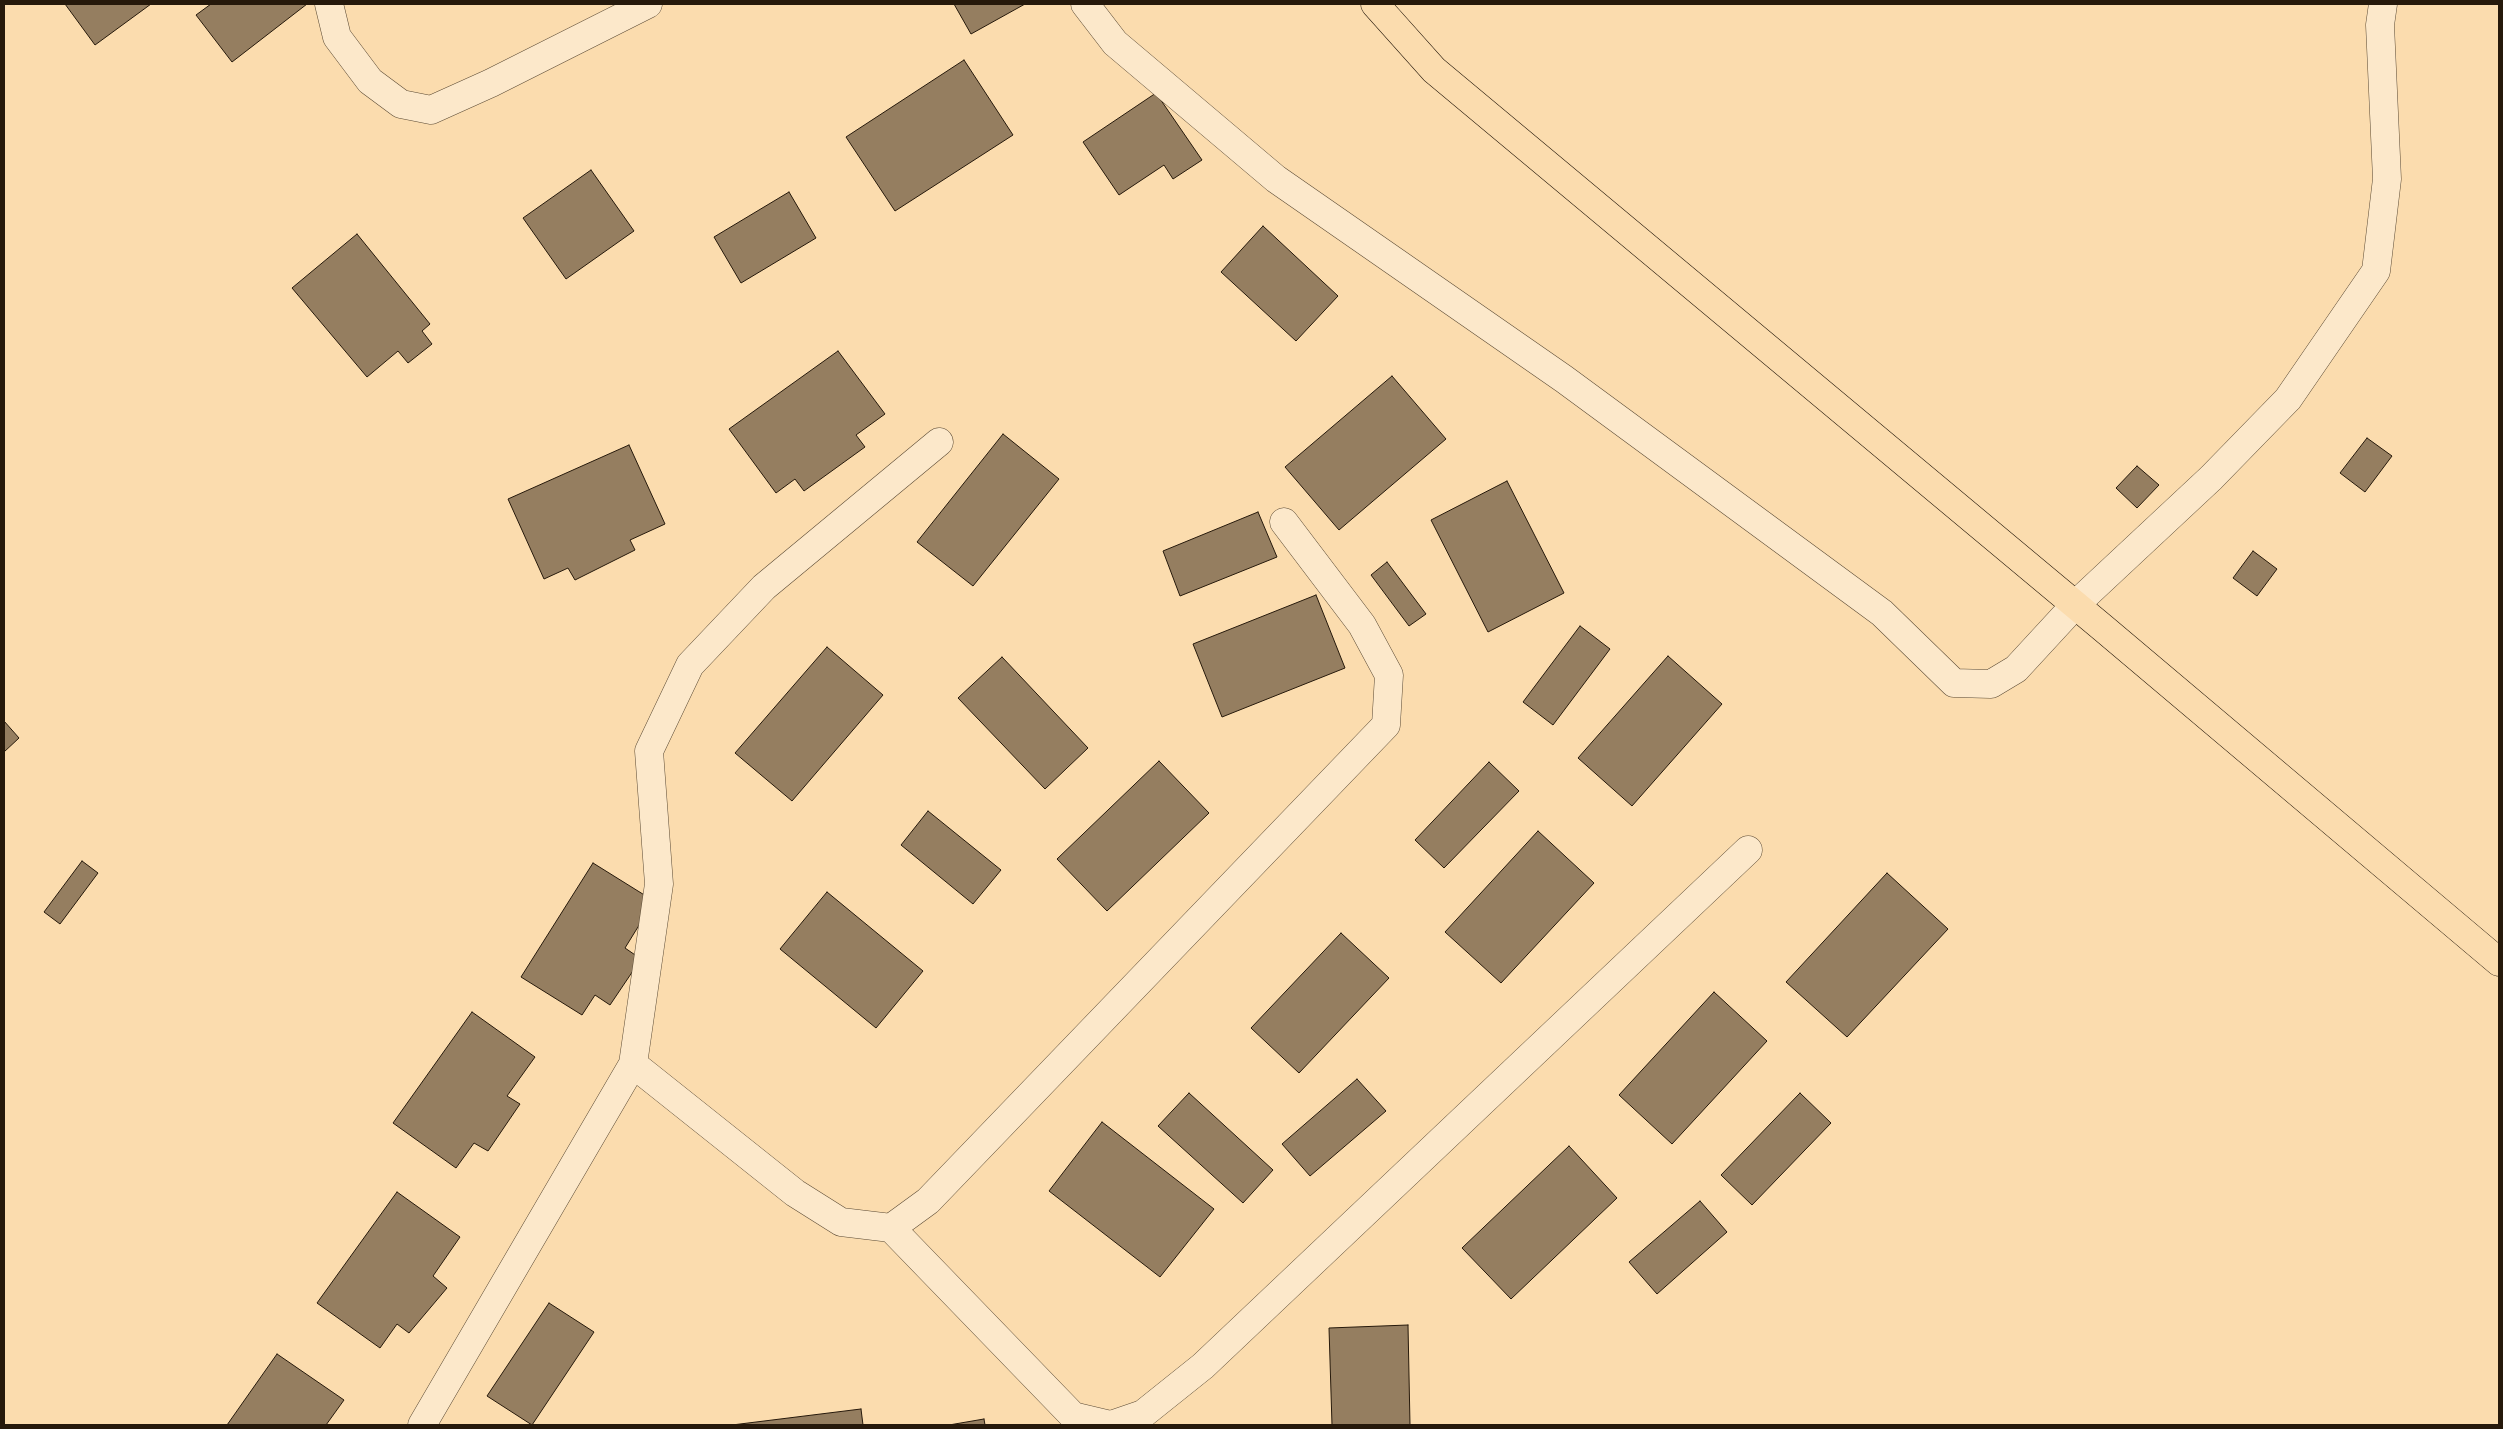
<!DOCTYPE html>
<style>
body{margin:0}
#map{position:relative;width:2503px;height:1429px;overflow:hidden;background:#fbdcae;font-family:"IM FELL DW Pica",serif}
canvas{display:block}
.frame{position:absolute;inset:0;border:5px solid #26190b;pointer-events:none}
</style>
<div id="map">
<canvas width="2503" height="1429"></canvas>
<div class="frame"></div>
</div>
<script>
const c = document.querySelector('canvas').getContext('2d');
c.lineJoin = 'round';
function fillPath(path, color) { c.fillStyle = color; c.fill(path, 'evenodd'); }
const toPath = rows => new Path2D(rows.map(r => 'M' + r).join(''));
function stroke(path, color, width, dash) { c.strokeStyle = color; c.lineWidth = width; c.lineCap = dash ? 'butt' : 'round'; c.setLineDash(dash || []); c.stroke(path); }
const building = toPath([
 [65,4,151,4,95,45,65,4],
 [211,4,307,4,232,62,196,15,211,4],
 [954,4,1025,4,971,34,954,4],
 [964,60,1013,135,895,211,846,137,964,60],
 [1156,93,1202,160,1173,179,1164,165,1119,195,1083,142,1156,93],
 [591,170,634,231,566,279,523,218,591,170],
 [789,192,816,238,741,283,714,237,789,192],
 [1263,226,1338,296,1296,341,1221,272,1263,226],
 [357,234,430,324,422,331,432,344,408,363,398,351,367,377,292,288,357,234],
 [838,351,885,414,856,435,865,447,804,491,795,479,776,493,729,429,838,351],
 [1392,376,1446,439,1339,530,1285,467,1392,376],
 [1003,434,1059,479,973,586,917,542,1003,434],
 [2367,438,2392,456,2365,492,2340,473,2367,438],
 [629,445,665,524,630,540,635,550,575,580,568,568,544,579,508,499,629,445],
 [2137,466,2159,485,2137,508,2116,488,2137,466],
 [1507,481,1564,593,1488,632,1431,520,1507,481],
 [1258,512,1277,557,1180,596,1163,551,1258,512],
 [2253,551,2277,569,2257,596,2233,578,2253,551],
 [1387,562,1426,614,1409,626,1371,575,1387,562],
 [1316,595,1345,668,1222,717,1193,644,1316,595],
 [1580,626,1610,649,1553,725,1523,702,1580,626],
 [827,647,883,695,792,801,735,753,827,647],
 [1668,656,1722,704,1632,806,1578,758,1668,656],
 [1002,657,1088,748,1045,789,958,698,1002,657],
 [4,721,19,738,4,752,4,721],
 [1159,761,1209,813,1107,911,1057,859,1159,761],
 [1489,762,1519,791,1444,868,1415,840,1489,762],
 [928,811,1001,870,973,904,901,845,928,811],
 [1538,831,1594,883,1501,983,1445,932,1538,831],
 [82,861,98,873,60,924,44,912,82,861],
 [593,863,654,901,625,948,641,959,610,1005,595,995,582,1015,521,977,593,863],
 [1887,873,1948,929,1847,1037,1786,982,1887,873],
 [827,892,923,971,876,1028,780,949,827,892],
 [1341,933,1389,978,1299,1073,1251,1028,1341,933],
 [1714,992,1767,1041,1672,1144,1619,1095,1714,992],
 [472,1012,535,1057,507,1096,520,1104,488,1151,474,1143,456,1168,393,1123,472,1012],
 [1357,1079,1386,1111,1310,1176,1282,1144,1357,1079],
 [1189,1093,1273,1170,1243,1203,1158,1126,1189,1093],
 [1800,1093,1831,1123,1752,1205,1721,1175,1800,1093],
 [1102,1122,1214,1209,1160,1277,1049,1191,1102,1122],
 [1569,1146,1617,1198,1511,1299,1462,1248,1569,1146],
 [397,1192,460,1237,433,1276,447,1288,409,1333,397,1324,380,1348,317,1303,397,1192],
 [1700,1201,1727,1232,1657,1294,1629,1262,1700,1201],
 [549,1303,594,1332,532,1425,487,1396,549,1303],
 [1408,1325,1410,1425,1332,1425,1329,1328,1408,1325],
 [277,1354,344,1400,326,1425,227,1425,277,1354],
 [861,1409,863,1425,732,1425,861,1409],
 [984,1419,985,1425,949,1425,984,1419]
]);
const minor = toPath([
 [329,4,337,37,370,81,401,104,431,110,491,83,648,4],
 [1085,4,1115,43,1276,179,1564,379,1882,613,1954,683,1991,684,2016,669,2075,605,2211,478,2288,399,2376,271,2387,179,2380,25,2383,4],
 [633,1064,795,1193,841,1222,891,1228,928,1201,1386,725,1389,675,1362,625,1284,522],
 [891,1228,1073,1416,1111,1425,1143,1414,1203,1366,1748,850],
 [422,1425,633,1064,659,884,649,751,690,665,764,587,939,442]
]);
const major = toPath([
 [1375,4,1434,70,2103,628,2499,962]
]);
fillPath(building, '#957e60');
stroke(building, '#26190b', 1);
stroke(minor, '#5b4a34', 29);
stroke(major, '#26190b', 29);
stroke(minor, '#fce8ca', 28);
stroke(major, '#fbdcae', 28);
</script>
